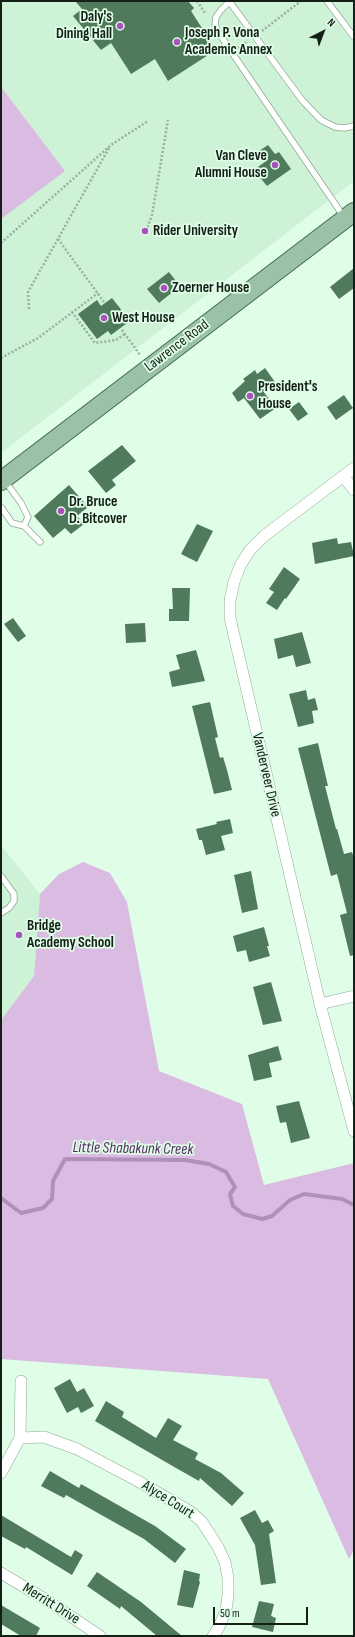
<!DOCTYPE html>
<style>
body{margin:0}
#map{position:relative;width:355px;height:1637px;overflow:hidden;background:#e0fde7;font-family:"Sofia Sans Condensed",sans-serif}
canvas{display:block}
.frame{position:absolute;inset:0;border:2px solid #141f17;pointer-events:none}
.north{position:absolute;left:303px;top:12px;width:40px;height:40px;-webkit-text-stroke:3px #e0fde7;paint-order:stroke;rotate:42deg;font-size:11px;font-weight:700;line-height:16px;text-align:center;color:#141f17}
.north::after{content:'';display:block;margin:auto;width:14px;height:18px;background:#141f17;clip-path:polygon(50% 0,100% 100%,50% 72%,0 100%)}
.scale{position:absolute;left:213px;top:1607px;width:95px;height:18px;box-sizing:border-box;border:2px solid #141f17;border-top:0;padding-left:5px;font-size:12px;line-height:14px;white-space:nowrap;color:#141f17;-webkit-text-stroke:3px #e0fde7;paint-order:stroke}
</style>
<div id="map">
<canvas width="355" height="1637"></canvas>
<div class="frame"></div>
<div class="north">N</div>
<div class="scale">50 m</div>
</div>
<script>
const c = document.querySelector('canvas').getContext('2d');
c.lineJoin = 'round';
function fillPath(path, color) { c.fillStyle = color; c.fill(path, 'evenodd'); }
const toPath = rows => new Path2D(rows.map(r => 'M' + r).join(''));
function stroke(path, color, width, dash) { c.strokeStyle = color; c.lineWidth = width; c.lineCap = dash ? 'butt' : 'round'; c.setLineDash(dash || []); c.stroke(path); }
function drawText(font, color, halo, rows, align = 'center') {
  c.font = font + ' "Sofia Sans Condensed",sans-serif'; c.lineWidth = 3.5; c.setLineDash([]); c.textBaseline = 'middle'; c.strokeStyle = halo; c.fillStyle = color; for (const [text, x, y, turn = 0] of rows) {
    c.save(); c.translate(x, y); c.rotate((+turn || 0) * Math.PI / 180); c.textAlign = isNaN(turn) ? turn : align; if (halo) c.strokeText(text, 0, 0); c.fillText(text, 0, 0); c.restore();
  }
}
const built = toPath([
 [1,1,354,1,354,181,1,453],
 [1,845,40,894,34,976,1,1020]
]);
const green = toPath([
 [1,87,65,171,1,219],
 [83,862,110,873,127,902,159,1071,242,1104,264,1185,354,1163,354,1550,349,1559,268,1379,1,1359,1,1020,34,976,40,894,59,874]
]);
const stream = toPath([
 [1,1198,21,1213,43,1208,52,1199,53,1181,65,1159,185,1160,209,1164,226,1172,235,1187,230,1194,233,1206,243,1214,262,1219,272,1216,290,1200,304,1194,342,1199,354,1205]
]);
const building = toPath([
 [75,1,188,1,194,8,191,11,216,50,168,81,155,59,131,74,111,43,101,50,73,16,82,9],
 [268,145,275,154,279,152,291,169,267,186,254,170,266,161,259,151],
 [354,268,354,288,339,299,330,287],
 [169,272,180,286,159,303,147,289],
 [112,298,130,321,111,335,108,331,97,339,78,314,97,300,101,306],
 [265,368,275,382,263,391,276,408,260,419,244,398,238,402,232,393,245,381,243,379,255,370,257,374],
 [344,395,353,408,336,420,327,407],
 [299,402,308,414,298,421,289,409],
 [122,445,136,461,112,480,116,485,106,493,88,471],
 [69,485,88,507,77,516,84,524,71,534,65,528,53,538,34,516],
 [197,524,213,531,197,562,181,554],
 [337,538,338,544,351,542,354,556,315,564,312,543],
 [284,567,300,579,286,599,285,598,277,610,266,603,274,592,269,589],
 [172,588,190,588,189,621,169,621,169,609,173,609],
 [13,618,26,636,18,642,4,624],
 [145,623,146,642,126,643,125,624],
 [302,632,311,663,296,667,293,655,278,659,274,639],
 [196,650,205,681,172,687,169,672,180,669,176,655],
 [306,690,308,700,315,698,318,710,312,711,314,723,298,727,289,694],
 [210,702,218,737,215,738,220,758,223,757,227,770,232,790,214,794,192,706],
 [318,743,328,786,325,786,336,829,337,829,344,854,352,852,354,859,354,955,350,956,340,915,347,913,337,874,331,876,298,748],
 [230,819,233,833,221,836,225,850,206,855,202,840,199,840,196,829,217,824,216,822],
 [251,871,258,909,242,913,234,875],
 [264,927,269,946,267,946,270,956,249,962,246,950,237,952,233,936],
 [271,982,282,1021,263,1025,253,987],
 [278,1046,282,1060,269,1063,272,1077,254,1081,248,1055],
 [299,1101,310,1138,291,1143,286,1122,280,1123,276,1106],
 [70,1379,77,1392,84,1388,94,1406,81,1413,78,1407,67,1413,54,1388],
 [106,1401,124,1412,122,1417,156,1438,168,1418,182,1426,173,1440,198,1453,195,1459,221,1473,244,1493,232,1506,200,1478,199,1481,176,1468,95,1421],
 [50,1471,79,1488,81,1484,155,1526,186,1549,175,1563,144,1539,66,1495,64,1498,41,1486],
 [255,1510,262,1523,268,1520,274,1531,269,1534,276,1583,261,1585,255,1545,240,1518],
 [1,1515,71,1557,75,1550,83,1555,72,1575,26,1547,25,1549,1,1536],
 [184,1570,200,1574,199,1581,200,1582,193,1608,177,1605],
 [97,1572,141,1602,182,1636,157,1636,121,1606,120,1609,87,1586],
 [259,1601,274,1604,271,1616,276,1618,273,1632,252,1627],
 [1,1605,40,1628,36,1636,21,1636,1,1624]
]);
const path = toPath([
 [197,1,205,13],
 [262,31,301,1],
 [238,48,248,41],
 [146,231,152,215,168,120],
 [58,239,104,302],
 [1,243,111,145,148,121],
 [29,309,28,292,109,148],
 [72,312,95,343,116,340,125,334],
 [122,330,140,355],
 [1,358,38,338,98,293]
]);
const lane = toPath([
 [229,1,302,100,321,120,335,127,344,128,354,126],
 [230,1,221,10,216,17,215,25,220,35,344,217],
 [327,1,354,37],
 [1,507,12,523,24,526,28,517,21,503,5,481],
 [24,526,40,542],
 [1,876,14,894,14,901,9,908,1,913]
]);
const street = toPath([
 [354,468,264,536,250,550,240,566,234,582,230,601,230,618,320,1004,354,1131],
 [343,476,354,490],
 [320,1004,354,996],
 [20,1438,44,1437,77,1449,136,1480,191,1512,202,1522,218,1547,225,1562,228,1578,228,1595,226,1610,219,1627,213,1636],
 [1,1473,20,1438,21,1381],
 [1,1573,48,1601,100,1636]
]);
const primary = toPath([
 [1,481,354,212]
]);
const markers = [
 [120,26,4,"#a852c0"],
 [177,42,4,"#a852c0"],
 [275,165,4,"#a852c0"],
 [145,231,4,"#a852c0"],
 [164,288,4,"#a852c0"],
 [104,318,4,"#a852c0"],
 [250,396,4,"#a852c0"],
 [61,511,4,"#a852c0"],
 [19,935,4,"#a852c0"]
];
const poiNames = [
 ["Daly's",112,17,"right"],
 ["Dining Hall",112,34,"right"],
 ["Joseph P. Vona",185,33],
 ["Academic Annex",185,50],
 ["Van Cleve",267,156,"right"],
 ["Alumni House",267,173,"right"],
 ["Rider University",153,231],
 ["Zoerner House",172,288],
 ["West House",112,318],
 ["President's",258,387],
 ["House",258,404],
 ["Dr. Bruce",69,502],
 ["D. Bitcover",69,519],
 ["Bridge",27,926],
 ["Academy School",27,943]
];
const streetNames = [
 ["Lawrence Road",177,346,-37],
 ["Vanderveer Drive",266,775,77],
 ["Alyce Court",168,1500,32],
 ["Merritt Drive",51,1604,32]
];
const waterNames = [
 ["Little Shabakunk Creek",133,1149,1]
];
fillPath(built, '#cef2d6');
fillPath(green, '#dabce3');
stroke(stream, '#b090b9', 4);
fillPath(building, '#4f7a5b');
stroke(lane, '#8da994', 7);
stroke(street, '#8da994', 12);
stroke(primary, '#416e4e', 20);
stroke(path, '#9ab09f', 2.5, [2, 2]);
stroke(lane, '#fff', 5.5);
stroke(street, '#fff', 11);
stroke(primary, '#9bc2a7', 18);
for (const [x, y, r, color] of markers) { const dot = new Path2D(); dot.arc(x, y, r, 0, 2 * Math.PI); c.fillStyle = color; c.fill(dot); stroke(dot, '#e0fde7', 1.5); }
drawText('bold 15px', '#141f17', '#e0fde7', poiNames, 'left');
drawText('15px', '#141f17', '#e0fde7', streetNames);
drawText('italic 16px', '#582f64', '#e0fde7', waterNames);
</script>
